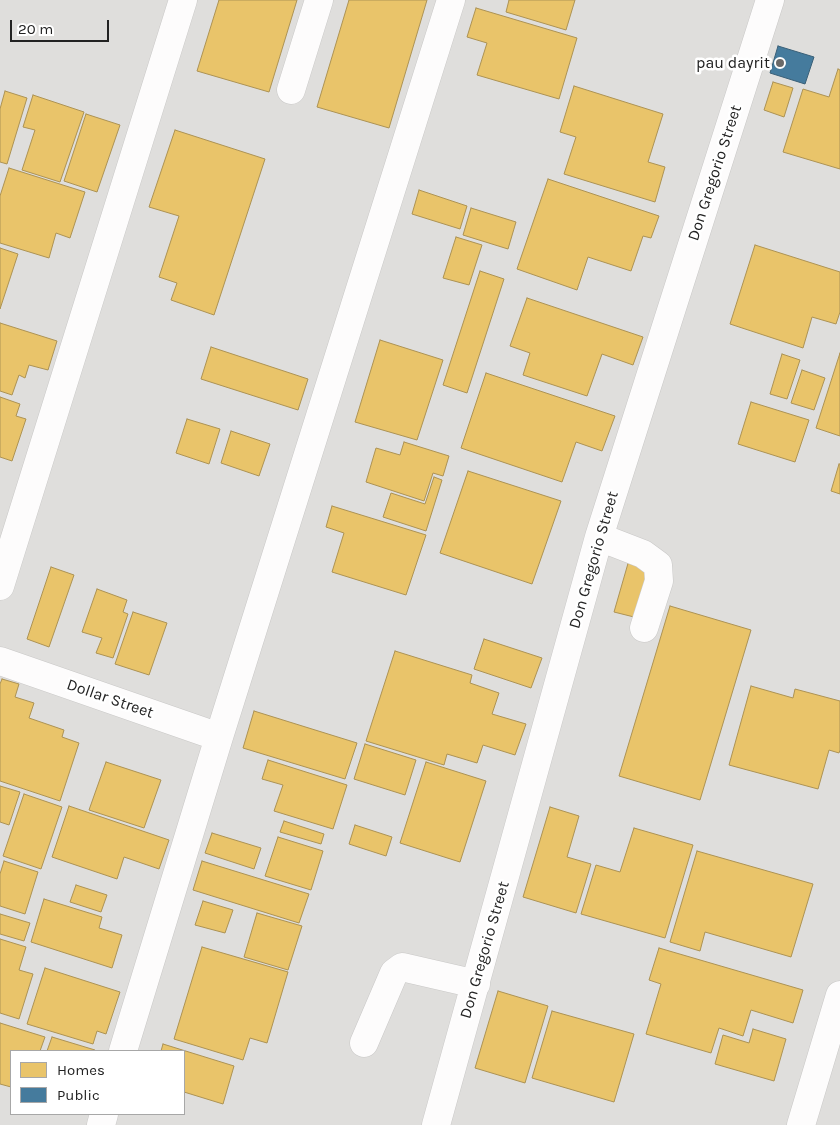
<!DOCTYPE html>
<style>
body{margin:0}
#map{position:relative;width:840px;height:1125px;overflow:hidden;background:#f0eeeb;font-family:Karla,sans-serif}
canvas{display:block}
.legend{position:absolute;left:10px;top:1050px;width:175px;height:65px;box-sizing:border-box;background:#fff;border:1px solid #a7a7a7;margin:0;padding:6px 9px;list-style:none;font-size:15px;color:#222}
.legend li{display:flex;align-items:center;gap:10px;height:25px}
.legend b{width:25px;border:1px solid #a7a7a7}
.scale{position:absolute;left:10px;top:20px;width:99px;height:22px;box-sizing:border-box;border:2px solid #222;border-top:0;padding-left:6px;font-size:15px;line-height:18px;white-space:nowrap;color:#222;-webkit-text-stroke:4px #fff;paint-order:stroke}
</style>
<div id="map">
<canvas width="840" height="1125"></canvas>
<ul class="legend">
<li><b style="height:14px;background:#e9c46a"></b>Homes</li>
<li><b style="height:14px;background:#457b9d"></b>Public</li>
</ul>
<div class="scale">20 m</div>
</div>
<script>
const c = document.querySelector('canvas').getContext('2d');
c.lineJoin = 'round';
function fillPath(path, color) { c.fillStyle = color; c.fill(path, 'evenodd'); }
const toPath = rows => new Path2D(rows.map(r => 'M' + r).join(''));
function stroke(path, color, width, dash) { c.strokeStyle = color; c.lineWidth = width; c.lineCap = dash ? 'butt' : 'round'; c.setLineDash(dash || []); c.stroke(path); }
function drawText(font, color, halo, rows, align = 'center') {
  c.font = font + ' Karla,sans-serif'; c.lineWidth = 5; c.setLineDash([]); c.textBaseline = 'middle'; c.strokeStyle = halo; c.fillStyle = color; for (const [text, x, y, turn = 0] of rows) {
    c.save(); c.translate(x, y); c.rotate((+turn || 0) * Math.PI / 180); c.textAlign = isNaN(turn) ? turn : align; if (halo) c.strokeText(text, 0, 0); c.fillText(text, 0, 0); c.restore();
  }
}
const residential = toPath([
 [0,0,840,0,840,1125,0,1125],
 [11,1051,184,1051,184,1114,11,1114]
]);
const homes = toPath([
 [219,0,297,0,269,92,197,71,219,0],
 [349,0,427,0,389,128,317,107,349,0],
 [509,0,575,0,566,30,506,12,509,0],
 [476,8,577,38,559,99,477,75,487,43,467,37,476,8],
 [838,69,840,70,840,169,783,152,803,89,829,97,838,69],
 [773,82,793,88,784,117,764,110,773,82],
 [574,86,663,114,648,162,665,167,655,202,564,174,576,137,560,132,574,86],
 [5,91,27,98,7,164,0,162,0,109,5,91],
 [33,95,84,112,60,182,22,170,35,130,23,127,33,95],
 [86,114,120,125,97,192,64,181,86,114],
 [175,130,265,159,214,315,171,300,177,283,159,277,179,216,149,207,175,130],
 [9,168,85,192,70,238,56,233,49,258,0,243,0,196,9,168],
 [548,179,659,216,651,238,643,236,631,271,588,257,577,290,517,269,548,179],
 [419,190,467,206,460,229,412,214,419,190],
 [471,208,516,222,508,249,463,235,471,208],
 [456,237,482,245,469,285,443,278,456,237],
 [755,245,840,272,840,312,836,324,812,317,803,348,730,324,755,245],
 [0,248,18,254,0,309,0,248],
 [480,271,504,279,467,393,443,385,480,271],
 [527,298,643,337,633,365,602,354,587,396,523,375,530,353,510,346,527,298],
 [0,323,57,341,48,370,29,365,25,378,19,375,12,395,0,391,0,323],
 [380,340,443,360,417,440,355,422,380,340],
 [211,347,308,379,298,410,201,379,211,347],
 [840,353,840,436,816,428,840,353],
 [782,354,800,360,787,399,770,394,782,354],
 [802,370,825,378,814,410,791,403,802,370],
 [486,373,615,416,602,451,576,442,562,482,461,448,486,373],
 [0,397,20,404,16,416,26,419,12,461,0,457,0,397],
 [751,402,809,420,795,462,738,444,751,402],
 [187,419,220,429,209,464,176,453,187,419],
 [231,431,270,444,259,476,221,463,231,431],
 [404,442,449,456,443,476,433,473,424,501,366,482,376,448,400,455,404,442],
 [839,464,840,464,840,494,831,491,839,464],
 [468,471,561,501,532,584,440,553,468,471],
 [434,477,442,480,426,531,383,517,391,493,425,504,434,477],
 [332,506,426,535,406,595,332,572,344,533,326,527,332,506],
 [629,560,653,567,638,618,614,612,629,560],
 [51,567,74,575,49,647,27,639,51,567],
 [97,589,127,600,123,612,128,614,113,658,96,653,102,638,82,632,97,589],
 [670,606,751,630,700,800,619,776,670,606],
 [133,612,167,623,149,675,115,664,133,612],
 [484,639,542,658,531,688,474,669,484,639],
 [395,651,472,675,470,683,499,693,492,714,526,724,515,755,483,745,477,763,447,754,444,765,366,741,395,651],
 [2,679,19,684,15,697,34,703,29,718,64,730,62,737,79,743,60,801,0,781,0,684,2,679],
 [751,686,793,698,795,689,840,701,840,750,839,753,829,750,818,789,729,765,751,686],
 [254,711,357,743,345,779,243,748,254,711],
 [365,744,416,760,405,795,354,779,365,744],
 [268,760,347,785,333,829,274,811,283,785,262,779,268,760],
 [106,762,161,780,144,828,89,810,106,762],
 [426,762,486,781,460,862,400,843,426,762],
 [0,786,20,792,9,825,0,822,0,786],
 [24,794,62,807,41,869,3,856,24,794],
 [69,806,169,840,159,869,124,857,117,879,52,857,69,806],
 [550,807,579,816,567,857,591,864,576,913,523,897,550,807],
 [284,821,324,834,321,844,280,832,284,821],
 [355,825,392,837,386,856,349,844,355,825],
 [634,828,693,845,665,938,581,914,596,865,620,872,634,828],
 [212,833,261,848,254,869,205,853,212,833],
 [278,837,323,851,311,890,265,876,278,837],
 [697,851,813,884,791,957,705,932,700,951,670,942,697,851],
 [4,861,38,872,25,914,0,906,0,874,4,861],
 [202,861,309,894,299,923,193,890,202,861],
 [76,885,107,895,101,912,70,902,76,885],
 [44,899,102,917,99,928,122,935,112,968,31,942,44,899],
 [203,901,233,910,225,933,195,925,203,901],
 [257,913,302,926,288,970,244,957,257,913],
 [0,914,30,923,24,941,0,934,0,914],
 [0,939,26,947,19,970,33,974,19,1019,0,1013,0,939],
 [202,947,288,972,267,1043,250,1038,243,1060,174,1039,202,947],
 [659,948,803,990,793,1023,751,1010,743,1036,719,1028,711,1053,646,1034,661,984,649,980,659,948],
 [45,968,120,992,106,1034,97,1031,93,1044,27,1024,45,968],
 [498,991,548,1006,525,1083,475,1068,498,991],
 [552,1011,634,1034,614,1102,532,1078,552,1011],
 [0,1023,45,1037,40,1051,11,1051,11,1087,0,1084,0,1023],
 [753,1029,786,1039,774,1081,715,1064,723,1035,749,1043,753,1029],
 [52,1037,95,1050,95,1051,47,1051,52,1037],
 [163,1044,234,1066,223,1104,184,1092,184,1051,161,1051,163,1044]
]);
const public = toPath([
 [778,46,814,57,805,84,770,73,778,46]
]);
const minor = toPath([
 [291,90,319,0],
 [599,537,643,554,658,565,659,581,644,628],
 [0,586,183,0],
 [0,661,219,737],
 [364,1043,394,973,402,967,476,984],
 [123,1051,219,737,451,0],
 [101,1125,104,1114],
 [436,1125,599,537,770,0],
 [801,1125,840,995]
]);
const markers = [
 [780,63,5,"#6a6968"]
];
const poiNames = [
 ["pau dayrit",770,63]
];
const streetNames = [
 ["Don Gregorio Street",715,173,-72],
 ["Don Gregorio Street",594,560,-74],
 ["Dollar Street",110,699,19],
 ["Don Gregorio Street",485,950,-74]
];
fillPath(residential, '#dfdedc');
fillPath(homes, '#e9c46a');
stroke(homes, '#ad9354', 1);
fillPath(public, '#457b9d');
stroke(public, '#3a6078', 1);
stroke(minor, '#c9c8c7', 29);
stroke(minor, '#fdfcfc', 28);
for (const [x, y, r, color] of markers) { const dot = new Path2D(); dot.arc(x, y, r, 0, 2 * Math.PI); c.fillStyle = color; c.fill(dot); stroke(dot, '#fff', 2); }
drawText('16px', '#222', '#fff', poiNames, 'right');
drawText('16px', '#222', '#fff', streetNames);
</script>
